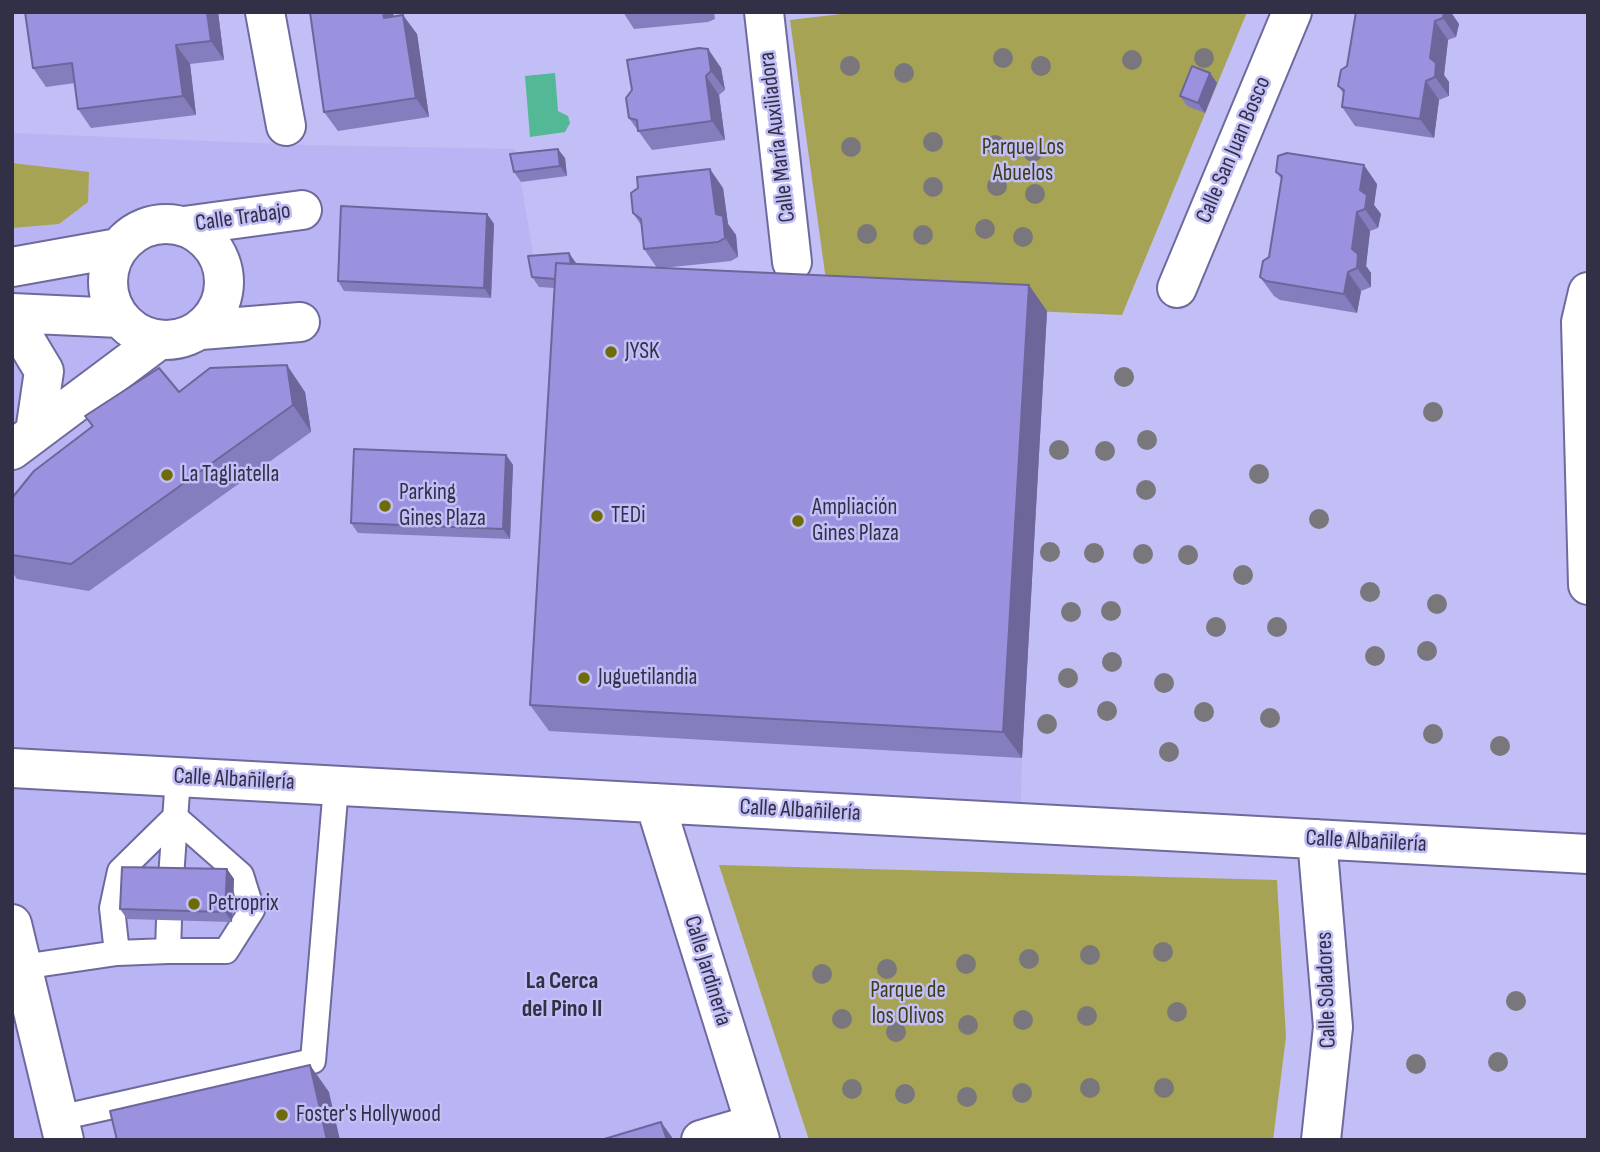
<!DOCTYPE html>
<meta charset="utf-8">
<style>
body{margin:0}
#map{position:relative;width:1600px;height:1152px;overflow:hidden;background:#c2bef6;font-family:"Sofia Sans Condensed",sans-serif}
canvas{display:block}
.frame{position:absolute;inset:0;border:14px solid #313046;pointer-events:none}
</style>
<div id="map">
<canvas width="1600" height="1152"></canvas>
<div class="frame"></div>
</div>
<script>
const c = document.querySelector('canvas').getContext('2d');
c.lineJoin = 'round';
function fillPath(path, color) { c.fillStyle = color; c.fill(path, 'evenodd'); }
const toPath = rows => new Path2D(rows.map(r => 'M' + r).join(''));
function stroke(path, color, width, dash) { c.strokeStyle = color; c.lineWidth = width; c.lineCap = dash ? 'butt' : 'round'; c.setLineDash(dash || []); c.stroke(path); }
function drawText(font, color, halo, rows, align = 'center') {
  c.font = font + ' "Sofia Sans Condensed",sans-serif'; c.lineWidth = 5; c.setLineDash([]); c.textBaseline = 'middle'; c.strokeStyle = halo; c.fillStyle = color; for (const [text, x, y, turn = 0] of rows) {
    c.save(); c.translate(x, y); c.rotate((+turn || 0) * Math.PI / 180); c.textAlign = isNaN(turn) ? turn : align; if (halo) c.strokeText(text, 0, 0); c.fillText(text, 0, 0); c.restore();
  }
}
const built = toPath([
 [12,133,304,145,515,149,539,287,1047,311,1022,758,1020,828,655,803,769,1140,12,1140]
]);
const green = toPath([
 [858,12,1247,12,1122,315,829,302,790,20],
 [12,163,89,172,88,202,59,224,12,228],
 [719,865,1277,880,1286,1037,1273,1140,809,1140]
]);
const water = toPath([
 [555,73,558,111,568,116,570,123,565,132,530,137,525,76]
]);
const lane = toPath([
 [171,878,178,777],
 [117,953,112,908,120,871,175,817,241,875,252,910,226,951,168,951],
 [22,967,117,953,168,951,169,920],
 [59,1118,313,1061,336,786]
]);
const street = toPath([
 [265,12,286,126],
 [764,12,792,262],
 '108 282a58 58 0 1 1 116 0a58 58 0 1 1-116 0Z',
 [184,226,302,210],
 [12,267,118,248],
 [1177,288,1292,12],
 [1588,292,1581,322,1588,585],
 [12,313,120,318],
 [12,325,23,336,44,371,35,432],
 [201,330,300,322],
 [12,450,159,340],
 [12,768,1588,854],
 [655,803,760,1140],
 [1317,839,1333,1027,1321,1140],
 [12,924,64,1140],
 [701,1140,755,1124]
]);
const trees = [
 [1003,58],
 [1204,58],
 [1132,60],
 [850,66],
 [1041,66],
 [904,73],
 [933,142],
 [995,145],
 [851,147],
 [1033,152],
 [997,186],
 [933,187],
 [1035,194],
 [985,229],
 [867,234],
 [923,235],
 [1023,237],
 [1124,377],
 [1433,412],
 [1147,440],
 [1059,450],
 [1105,451],
 [1259,474],
 [1146,490],
 [1319,519],
 [1050,552],
 [1094,553],
 [1143,554],
 [1188,555],
 [1243,575],
 [1370,592],
 [1437,604],
 [1111,611],
 [1071,612],
 [1216,627],
 [1277,627],
 [1427,651],
 [1375,656],
 [1112,662],
 [1068,678],
 [1164,683],
 [1107,711],
 [1204,712],
 [1270,718],
 [1047,724],
 [1433,734],
 [1500,746],
 [1169,752],
 [1163,952],
 [1090,955],
 [1029,959],
 [966,964],
 [887,969],
 [822,974],
 [1516,1001],
 [1177,1012],
 [1087,1016],
 [842,1019],
 [1023,1020],
 [968,1025],
 [896,1032],
 [1498,1062],
 [1416,1064],
 [1090,1088],
 [1164,1088],
 [852,1089],
 [1022,1093],
 [905,1094],
 [967,1097]
];
const wall = toPath([
 [218,12,224,60,190,64,196,115,91,128,78,109,75,83,46,87,33,68],
 [623,12,714,12,715,19,708,22,634,29],
 [1356,12,1452,14,1459,24,1456,37,1448,40,1444,75,1449,82,1449,96,1439,100,1434,138,1355,126,1342,107,1344,94,1338,86,1347,66],
 [394,17,417,34,429,117,338,131,324,112],
 [708,49,721,68,725,90,719,95,725,140,652,150,629,118],
 [1210,73,1217,83,1205,113,1187,106,1180,96],
 [565,158,567,176,521,182,514,172],
 [1276,172,1377,184,1374,205,1381,214,1378,228,1370,231,1366,266,1371,273,1371,287,1361,291,1357,313,1280,300,1274,296,1260,277,1269,257,1282,180],
 [723,188,728,224,736,235,738,257,731,261,662,268,1047,311,1022,758,549,731,530,705,554,288,539,287,532,277,576,264,657,268,644,249,641,225,633,213],
 [487,214,494,224,491,298,344,291,338,281],
 [179,392,305,392,311,432,89,591,17,579,12,572,12,498,92,427,85,416],
 [506,455,513,465,510,539,358,533,351,523],
 [227,869,234,879,232,922,127,919,120,909]
]);
const shadedWall = toPath([
 [207,12,218,12,224,60,211,41],
 [383,12,393,12,397,37,384,18],
 [1444,12,1452,12,1452,14,1459,24,1456,37,1443,18],
 [403,15,417,34,429,117,416,98],
 [1435,21,1448,40,1444,75,1449,82,1449,96,1435,77,1430,58],
 [176,45,190,64,196,115,183,96],
 [708,49,721,68,725,90,711,71],
 [1210,73,1217,83,1205,113,1198,103],
 [706,76,719,95,725,140,712,121],
 [1426,81,1439,100,1434,138,1420,119],
 [558,149,565,158,567,176,560,166],
 [1364,165,1377,184,1374,205,1381,214,1378,228,1365,209,1360,190],
 [710,169,723,188,728,224,736,235,738,257,725,238,716,214],
 [1357,212,1370,231,1366,266,1371,273,1371,287,1357,268,1352,249],
 [487,214,494,224,491,298,484,288],
 [569,253,576,263,574,280],
 [1348,272,1361,291,1357,313,1344,294],
 [1029,285,1047,311,1022,758,1003,732],
 [287,365,305,392,311,432,293,405],
 [506,455,513,465,510,539,503,529],
 [227,869,234,879,232,922,225,912],
 [310,1065,329,1092,340,1140,327,1140],
 [661,1122,674,1140,667,1140]
]);
const building = toPath([
 [25,12,207,12,211,41,176,45,183,96,78,109,72,63,33,68,25,12],
 [310,12,383,12,384,18,403,15,416,98,324,112,310,12],
 [1356,12,1444,12,1443,18,1435,21,1430,58,1436,63,1435,77,1426,81,1420,119,1342,107,1344,90,1338,86,1341,70,1347,66,1356,12],
 [699,48,708,49,711,71,706,76,712,121,638,131,637,120,629,118,626,98,632,90,627,60,699,48],
 [1192,66,1210,73,1198,103,1180,96,1192,66],
 [558,149,560,166,514,172,510,154,558,149],
 [1287,153,1364,165,1360,190,1367,195,1365,209,1357,212,1352,249,1358,254,1357,268,1348,272,1344,294,1266,281,1260,277,1263,261,1269,257,1282,176,1276,172,1278,156,1287,153],
 [710,169,716,214,723,216,725,238,718,242,644,249,641,219,633,213,631,193,638,188,637,177,710,169],
 [341,206,487,214,484,288,338,281,341,206],
 [569,253,571,264,556,263,555,279,532,277,528,256,569,253],
 [556,263,1029,285,1003,732,530,705,556,263],
 [287,365,293,405,71,564,12,555,12,498,34,471,93,426,85,416,159,368,179,392,210,368,287,365],
 [354,449,506,455,503,529,351,523,354,449],
 [122,867,227,869,225,912,120,909,122,867],
 [310,1065,327,1140,117,1140,110,1111,310,1065],
 [661,1122,667,1140,601,1140,661,1122]
]);
const markers = [
 [611,352,7,"#6e6b09"],
 [167,475,7,"#6e6b09"],
 [385,506,7,"#6e6b09"],
 [597,516,7,"#6e6b09"],
 [798,521,7,"#6e6b09"],
 [584,678,7,"#6e6b09"],
 [194,904,7,"#6e6b09"],
 [282,1115,7,"#6e6b09"]
];
const streetNames = [
 ["Calle María Auxiliadora",778,137,-97],
 ["Calle San Juan Bosco",1234,150,-67],
 ["Calle Trabajo",243,218,-8],
 ["Calle Albañilería",234,780,3],
 ["Calle Albañilería",800,811,3],
 ["Calle Albañilería",1366,842,3],
 ["Calle Jardinería",707,971,73],
 ["Calle Soladores",1327,990,-92]
];
const parkNames = [
 ["Parque Los",1023,148],
 ["Abuelos",1023,174],
 ["Parque de",908,991],
 ["los Olivos",908,1017]
];
const poiNames = [
 ["JYSK",625,352],
 ["La Tagliatella",181,475],
 ["Parking",399,493],
 ["Gines Plaza",399,519],
 ["Ampliación",812,508],
 ["Gines Plaza",812,534],
 ["TEDi",611,516],
 ["Juguetilandia",598,678],
 ["Petroprix",208,904],
 ["Foster's Hollywood",296,1115]
];
const neighbourhoodNames = [
 ["La Cerca",562,982],
 ["del Pino II",562,1010]
];
fillPath(built, '#b9b4f3');
fillPath(green, '#a6a454');
fillPath(water, '#52b895');
stroke(lane, '#6e6a9d', 28);
stroke(street, '#6e6a9d', 42);
stroke(lane, '#fff', 24);
stroke(street, '#fff', 38);
c.fillStyle = '#79777b';
for (const [x, y] of trees) { c.beginPath(); c.arc(x, y, 10, 0, 2 * Math.PI); c.fill(); }
fillPath(wall, '#847ebf');
fillPath(shadedWall, '#6c669b');
fillPath(building, '#9a92de');
stroke(building, '#6c669b', 2);
for (const [x, y, r, color] of markers) { const dot = new Path2D(); dot.arc(x, y, r, 0, 2 * Math.PI); c.fillStyle = color; c.fill(dot); stroke(dot, '#c2bef6', 2.5); }
drawText('23px', '#313046', '#c2bef6', streetNames);
drawText('23px', '#3e3d17', '#c2bef6', parkNames);
drawText('23px', '#313046', '#c2bef6', poiNames, 'left');
drawText('bold 24px', '#313046', '#c2bef6', neighbourhoodNames);
</script>
